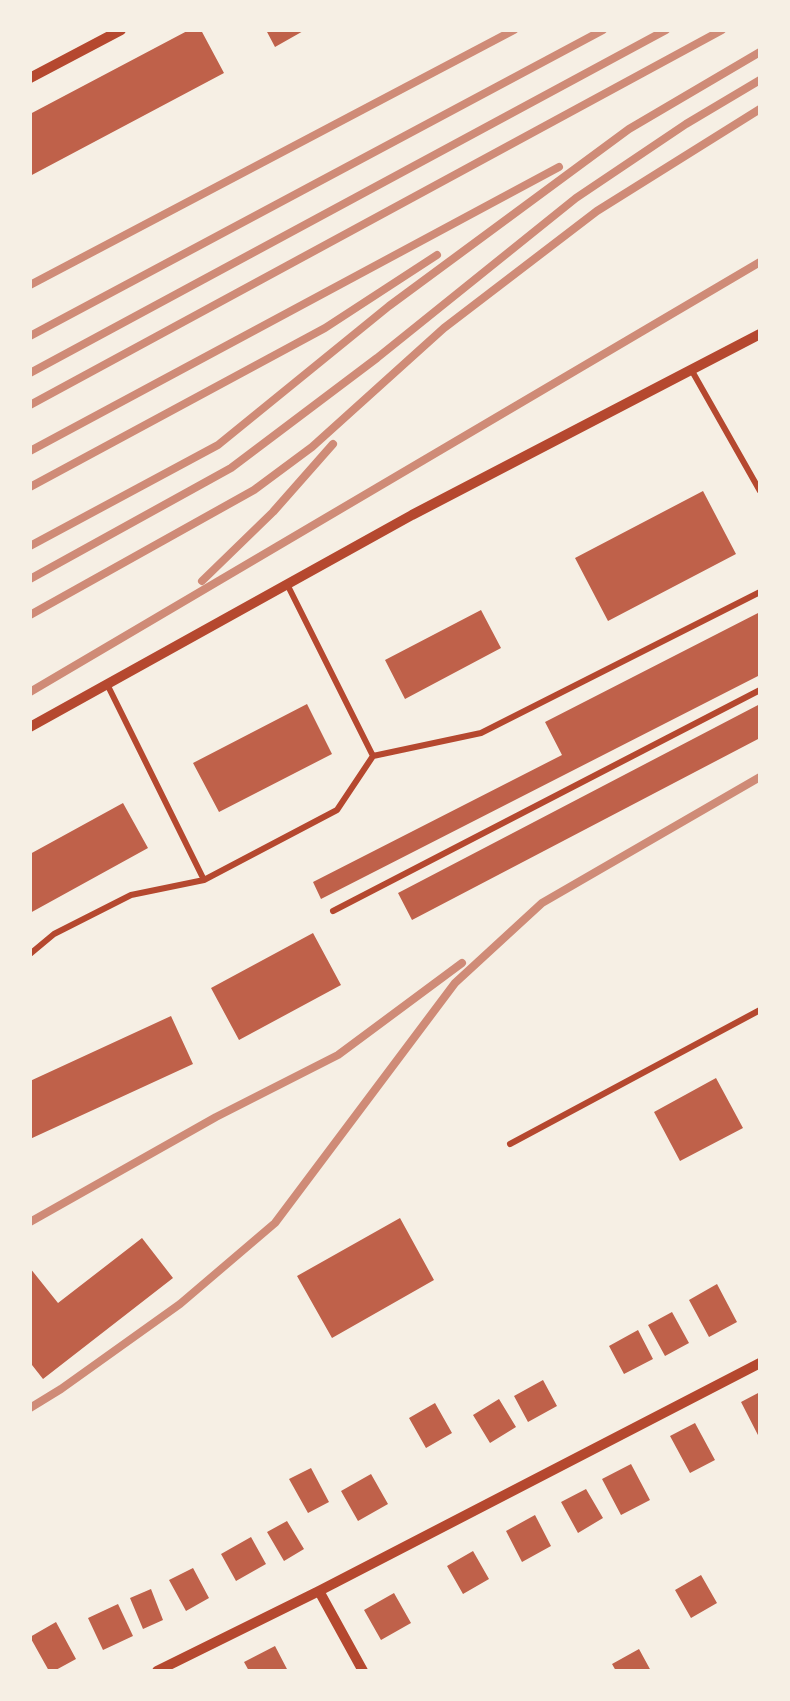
<!DOCTYPE html>
<style>
body{margin:0}
#map{position:relative;width:790px;height:1701px;overflow:hidden;background:#f6efe4;font-family:"DM Sans",sans-serif}
canvas{display:block}
.frame{position:absolute;inset:0;border:32px solid #f6efe4;pointer-events:none}
</style>
<div id="map">
<canvas width="790" height="1701"></canvas>
<div class="frame"></div>
</div>
<script>
const c = document.querySelector('canvas').getContext('2d');
c.lineJoin = 'round';
function fillPath(path, color) { c.fillStyle = color; c.fill(path, 'evenodd'); }
const toPath = rows => new Path2D(rows.map(r => 'M' + r).join(''));
function stroke(path, color, width, dash) { c.strokeStyle = color; c.lineWidth = width; c.lineCap = dash ? 'butt' : 'round'; c.setLineDash(dash || []); c.stroke(path); }
const building = toPath([
 [189,30,201,30,224,73,30,176,30,114],
 [266,30,305,30,275,47],
 [703,491,736,554,608,621,575,558],
 [481,610,501,648,405,699,385,660],
 [760,612,760,675,321,899,313,882,562,755,545,722],
 [307,704,332,754,219,812,193,763],
 [760,704,760,738,412,920,398,893],
 [123,803,148,848,30,913,30,854],
 [313,933,341,985,239,1040,211,988],
 [171,1016,193,1064,30,1139,30,1081],
 [716,1078,743,1128,680,1161,654,1112],
 [400,1218,434,1280,332,1338,297,1276],
 [142,1238,173,1278,43,1379,32,1365,30,1367,30,1268,58,1303],
 [717,1284,737,1322,709,1337,689,1300],
 [672,1312,689,1343,665,1356,648,1325],
 [638,1330,653,1359,624,1374,609,1346],
 [543,1380,557,1406,528,1422,514,1396],
 [760,1392,760,1439,741,1402],
 [499,1399,516,1427,490,1443,473,1415],
 [435,1403,452,1433,426,1448,409,1418],
 [695,1423,715,1460,690,1473,670,1436],
 [631,1464,650,1500,621,1515,602,1479],
 [311,1468,329,1502,308,1513,289,1479],
 [371,1474,388,1504,358,1521,341,1491],
 [586,1489,603,1518,578,1533,561,1502],
 [535,1515,551,1546,522,1562,506,1531],
 [287,1521,304,1549,284,1561,267,1532],
 [251,1537,266,1564,236,1581,221,1554],
 [473,1551,489,1579,463,1594,447,1566],
 [193,1568,209,1598,186,1611,169,1580],
 [701,1575,717,1603,691,1618,675,1590],
 [151,1589,163,1620,143,1629,130,1598],
 [394,1593,411,1623,381,1640,364,1610],
 [118,1604,133,1636,103,1650,88,1618],
 [56,1622,76,1659,54,1671,49,1671,30,1637],
 [275,1646,288,1671,249,1671,244,1662],
 [639,1649,651,1671,616,1671,612,1664]
]);
const service = toPath([
 [692,371,760,491],
 [108,686,204,880],
 [373,756,481,733,760,592],
 [333,911,760,690],
 [30,954,54,934,131,895,204,880,337,810,373,756,288,586],
 [510,1144,760,1010]
]);
const minor = toPath([
 [30,78,121,30],
 [30,727,412,515,760,334],
 [319,1591,363,1671],
 [157,1671,319,1591,760,1363]
]);
const rail = toPath([
 [30,285,514,30],
 [30,336,603,30],
 [30,373,666,30],
 [30,405,722,30],
 [30,451,559,167],
 [30,487,325,328,437,255],
 [30,546,218,445,389,306,629,129,760,52],
 [30,579,231,468,377,358,576,198,686,124,760,80],
 [202,581,273,512,333,444],
 [30,615,254,490,312,447,444,328,597,211,760,109],
 [30,692,760,262],
 [30,1222,216,1117,338,1055,462,963],
 [30,1408,61,1389,180,1304,275,1223,455,983,542,903,760,777]
]);
fillPath(building, '#bf614a');
stroke(service, '#b5482f', 6);
stroke(minor, '#b5482f', 10);
stroke(rail, '#cf8b77', 8);
</script>
